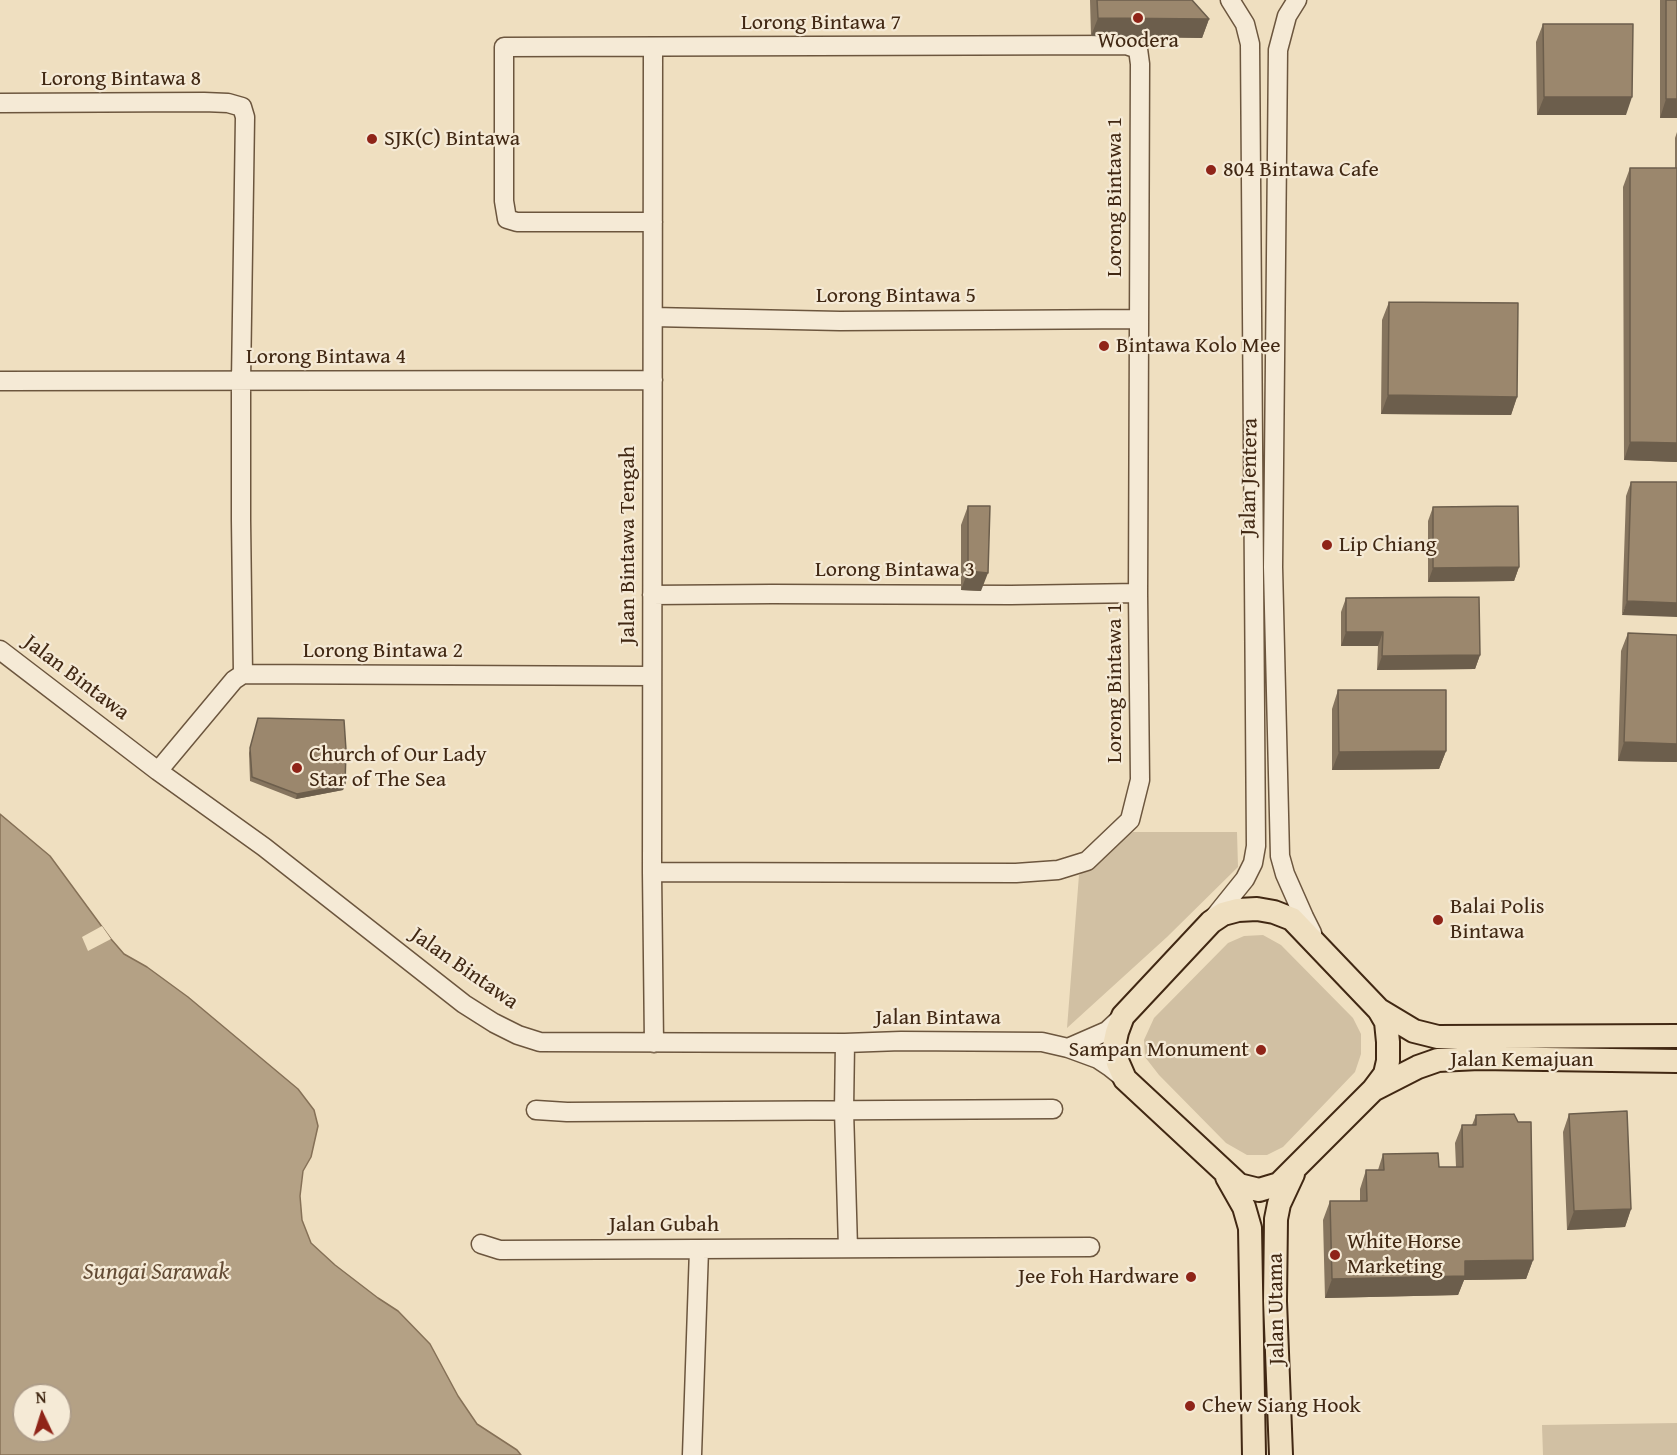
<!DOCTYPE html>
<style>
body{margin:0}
#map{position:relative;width:1677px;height:1455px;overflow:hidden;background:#efdfc0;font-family:"Gentium Book Plus",serif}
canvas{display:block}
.north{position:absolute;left:12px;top:1383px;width:60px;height:60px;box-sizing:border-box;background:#f5ead6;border:2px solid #ad9c88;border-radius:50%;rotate:356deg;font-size:16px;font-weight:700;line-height:24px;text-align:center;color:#412813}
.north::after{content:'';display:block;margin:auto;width:21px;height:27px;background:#8f2418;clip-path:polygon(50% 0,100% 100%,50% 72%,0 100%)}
</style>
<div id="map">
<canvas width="1677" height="1455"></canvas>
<div class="north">N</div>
</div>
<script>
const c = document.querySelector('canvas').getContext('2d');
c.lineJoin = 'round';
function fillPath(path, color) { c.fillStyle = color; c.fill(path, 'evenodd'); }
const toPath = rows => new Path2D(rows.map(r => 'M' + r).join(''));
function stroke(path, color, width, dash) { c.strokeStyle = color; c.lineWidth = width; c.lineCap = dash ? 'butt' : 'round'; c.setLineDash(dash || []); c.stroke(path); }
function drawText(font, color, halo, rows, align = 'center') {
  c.font = font + ' "Gentium Book Plus",serif'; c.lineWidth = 4.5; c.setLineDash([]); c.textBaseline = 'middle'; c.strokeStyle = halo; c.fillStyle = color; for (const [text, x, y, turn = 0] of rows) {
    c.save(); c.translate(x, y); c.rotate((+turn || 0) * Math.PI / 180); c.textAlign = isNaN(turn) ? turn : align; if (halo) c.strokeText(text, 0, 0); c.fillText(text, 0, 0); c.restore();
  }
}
const green = toPath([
 [1133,832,1237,832,1238,867,1167,937,1067,1028,1079,875],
 [1263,935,1281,945,1353,1018,1361,1034,1361,1054,1355,1072,1283,1147,1267,1155,1247,1155,1226,1143,1159,1075,1145,1057,1144,1040,1154,1018,1228,943,1244,936],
 [1677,1423,1677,1455,1543,1455,1542,1425]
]);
const water = toPath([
 [0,814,50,856,111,939,124,954,147,967,188,997,298,1089,314,1110,318,1126,311,1157,303,1171,300,1196,302,1220,311,1243,335,1265,378,1298,398,1311,430,1344,458,1396,477,1424,517,1450,521,1455,0,1455,0,814],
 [24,1395,60,1395,60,1431,24,1431,24,1395]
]);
const pier = toPath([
 [102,926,111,939,88,951,82,937]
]);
const minor = toPath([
 [1297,0,1287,16,1278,50,1273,567,1280,856,1285,874,1304,917,1312,933],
 [653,47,652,872,654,1043],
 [0,103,204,102,228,103,242,107,245,117,241,381,241,520,243,674],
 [653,317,840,321,1139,319],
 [0,381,653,380],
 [652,595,772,594,1011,595,1138,593],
 [0,650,158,771,264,847,464,1004,494,1023,518,1035,540,1042,845,1043,901,1041,1042,1042,1068,1048,1098,1059,1110,1067,1125,1079],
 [158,771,234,680,243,674,652,676],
 [652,872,1016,873,1058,870,1087,861,1130,820,1140,780,1138,593,1140,64,1138,49,1126,45,504,47,504,201,507,219,517,222,653,222],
 [1212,920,1245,879,1253,863,1256,846,1250,44,1245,24,1230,0],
 [845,1043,844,1110,848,1248],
 [1068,1048,1107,1031,1123,1016],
 [536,1110,567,1112,1053,1109],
 [481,1244,500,1250,1090,1247],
 [692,1455,699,1249]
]);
const major = toPath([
 [1257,909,1274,912,1292,919,1379,1010,1386,1022,1388,1042,1388,1061,1385,1074,1373,1090,1279,1184,1259,1190,1239,1185,1125,1079,1118,1063,1114,1046,1117,1032,1123,1016,1211,922,1223,914,1238,910,1257,909],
 [1379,1010,1414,1031,1438,1037,1677,1036],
 [1373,1090,1418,1067,1438,1060,1479,1058,1677,1061],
 [1227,1177,1244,1207,1250,1228,1254,1455],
 [1281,1455,1275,1301,1276,1219,1279,1204,1293,1174]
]);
const wall = toPath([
 [1090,0,1192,0,1209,19,1202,38,1091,36],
 [1660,0,1677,0,1677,118,1660,118],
 [1543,24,1626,115,1537,115,1536,42],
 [1677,132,1677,462,1624,460,1623,187,1630,168,1675,168,1675,138],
 [1389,302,1517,397,1511,415,1381,414,1382,320],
 [1631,482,1677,482,1622,615,1626,496],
 [968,506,981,591,961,590,961,525],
 [1433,507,1519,567,1514,581,1428,582,1428,521],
 [1346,598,1480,655,1475,669,1377,670,1378,646,1341,646,1341,612],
 [1628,633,1677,635,1677,762,1618,761,1621,651],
 [1338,690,1446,751,1439,769,1332,770,1332,709],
 [258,718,345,785,343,790,296,799,250,781,249,753],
 [1569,1114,1631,1209,1625,1227,1567,1230,1563,1132],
 [1476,1115,1533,1260,1526,1279,1464,1280,1458,1295,1325,1298,1323,1220,1330,1201,1360,1201,1360,1189,1366,1170,1378,1170,1383,1154,1439,1167,1456,1167,1455,1143,1462,1125,1472,1125]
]);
const shadedWall = toPath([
 [1098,18,1209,19,1202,38,1091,36],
 [1544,97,1632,97,1626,115,1537,115],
 [1666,99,1677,99,1677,118,1660,118],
 [1388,395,1517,397,1511,415,1381,414],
 [1630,442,1677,443,1677,462,1624,460],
 [1519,567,1514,581,1428,582,1433,568],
 [968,571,988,573,981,591,961,590],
 [1627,601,1677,603,1677,617,1622,615],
 [1346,632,1383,632,1378,646,1341,646],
 [1480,655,1475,669,1377,670,1382,656],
 [1624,742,1677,744,1677,762,1618,761],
 [1446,751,1439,769,1332,770,1339,752],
 [345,785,343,790,296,799,297,794],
 [1631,1209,1625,1227,1567,1230,1574,1211],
 [1533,1260,1526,1279,1464,1280,1458,1295,1325,1298,1332,1279,1465,1261]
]);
const building = toPath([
 [1097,0,1192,0,1209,19,1098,18,1097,0],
 [1666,0,1677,0,1677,99,1666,99,1666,0],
 [1543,24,1633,24,1632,97,1544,97,1543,24],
 [1630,168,1677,168,1677,443,1630,442,1630,168],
 [1389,302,1518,303,1517,397,1388,395,1389,302],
 [1631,482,1677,482,1677,603,1627,601,1631,482],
 [968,506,990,506,988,573,968,571,968,506],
 [1518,506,1519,567,1433,568,1433,507,1518,506],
 [1479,597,1480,655,1382,656,1383,632,1346,632,1346,598,1479,597],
 [1628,633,1677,635,1677,744,1624,742,1628,633],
 [1338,690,1446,690,1446,751,1339,752,1338,690],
 [258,718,344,720,346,750,345,785,297,794,252,777,250,748,258,718],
 [1627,1111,1631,1209,1574,1211,1569,1114,1627,1111],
 [1514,1114,1518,1122,1531,1122,1533,1260,1465,1261,1465,1276,1332,1279,1330,1201,1367,1201,1366,1170,1384,1170,1383,1154,1438,1153,1439,1167,1463,1167,1462,1125,1476,1125,1476,1115,1514,1114]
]);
const markers = [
 [1138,18,6,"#8f2418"],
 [372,139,6,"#8f2418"],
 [1211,170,6,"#8f2418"],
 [1104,346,6,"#8f2418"],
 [1327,545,6,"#8f2418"],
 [297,768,6,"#8f2418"],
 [1438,920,6,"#8f2418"],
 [1261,1050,6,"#8f2418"],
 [1335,1255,6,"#8f2418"],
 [1191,1277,6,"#8f2418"],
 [1190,1406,6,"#8f2418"]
];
const streetNames = [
 ["Lorong Bintawa 7",821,23],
 ["Lorong Bintawa 8",121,79],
 ["Lorong Bintawa 1",1115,197,-90],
 ["Lorong Bintawa 5",896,296],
 ["Lorong Bintawa 4",326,357],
 ["Jalan Jentera",1250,477,-89],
 ["Jalan Bintawa Tengah",628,545,-90],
 ["Lorong Bintawa 3",895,570],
 ["Lorong Bintawa 2",383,651],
 ["Jalan Bintawa",76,678,37],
 ["Lorong Bintawa 1",1115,683,-90],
 ["Jalan Bintawa",464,969,35],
 ["Jalan Bintawa",938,1018],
 ["Jalan Kemajuan",1522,1060],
 ["Jalan Gubah",664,1225],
 ["Jalan Utama",1277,1309,-91]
];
const poiNames = [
 ["Woodera",1138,41,"center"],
 ["SJK(C) Bintawa",384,139],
 ["804 Bintawa Cafe",1223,170],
 ["Bintawa Kolo Mee",1116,346],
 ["Lip Chiang",1339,545],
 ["Church of Our Lady",309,755],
 ["Star of The Sea",309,780],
 ["Balai Polis",1450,907],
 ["Bintawa",1450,932],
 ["Sampan Monument",1249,1050,"right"],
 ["White Horse",1347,1242],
 ["Marketing",1347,1267],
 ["Jee Foh Hardware",1179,1277,"right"],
 ["Chew Siang Hook",1202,1406]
];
const waterNames = [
 ["Sungai Sarawak",156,1273]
];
fillPath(green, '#d1c0a3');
fillPath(water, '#b4a185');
stroke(water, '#867157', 1.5);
fillPath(pier, '#efdfc0');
stroke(minor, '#6c563e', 21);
stroke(major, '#412813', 26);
stroke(minor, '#f5ead6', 18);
stroke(major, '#efdfc0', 22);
fillPath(wall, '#85745e');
fillPath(shadedWall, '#6c5e4c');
fillPath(building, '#9b876d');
stroke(building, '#6c5e4c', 1.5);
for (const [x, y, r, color] of markers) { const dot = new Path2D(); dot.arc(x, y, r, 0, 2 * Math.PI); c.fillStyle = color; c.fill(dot); stroke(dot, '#f5ead6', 2); }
drawText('22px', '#412813', '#f5ead6', streetNames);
drawText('22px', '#412813', '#f5ead6', poiNames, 'left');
drawText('italic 24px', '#644c35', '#f5ead6', waterNames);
</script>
